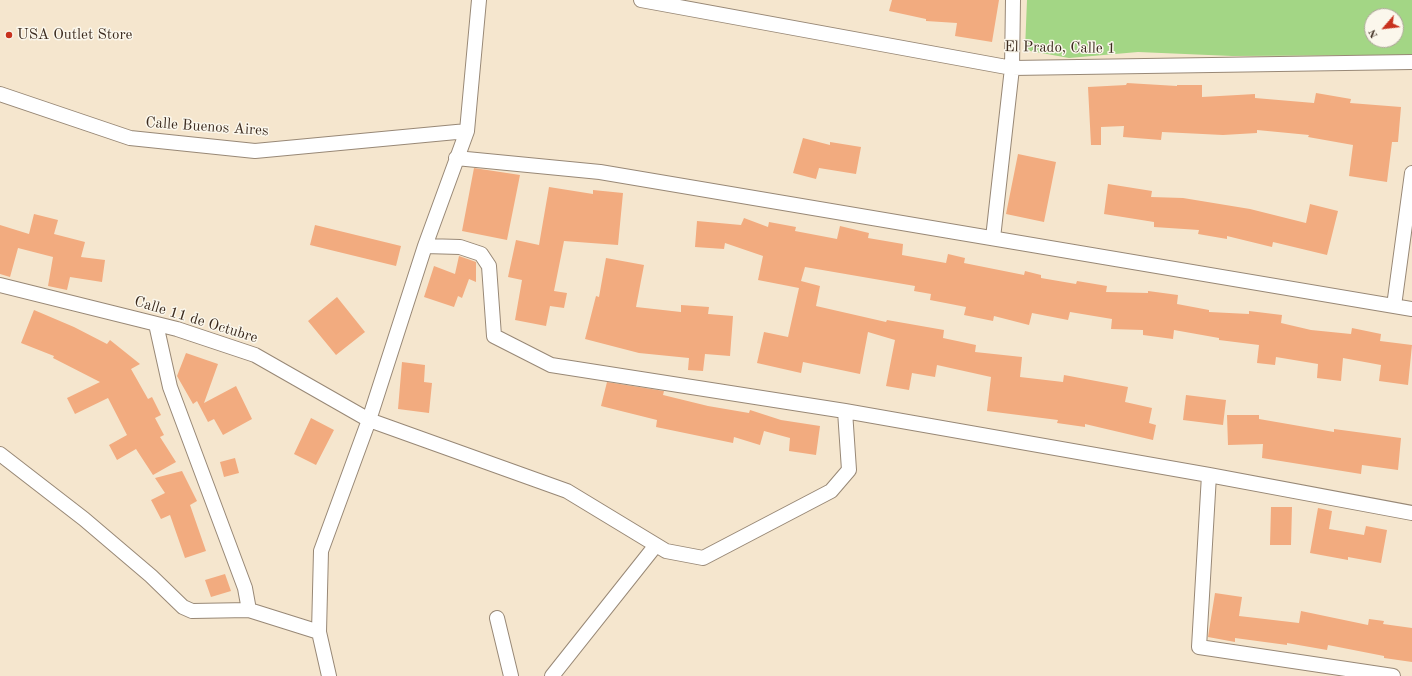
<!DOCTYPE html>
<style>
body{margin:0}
#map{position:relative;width:1412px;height:676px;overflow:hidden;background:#f5e6ce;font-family:"Old Standard TT",serif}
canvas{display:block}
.north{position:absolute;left:1364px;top:8px;width:40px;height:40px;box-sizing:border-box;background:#fbf7ec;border:1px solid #aea59a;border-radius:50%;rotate:242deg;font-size:11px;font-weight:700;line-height:16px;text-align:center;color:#3b2a1e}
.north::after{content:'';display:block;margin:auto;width:14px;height:18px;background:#c8321e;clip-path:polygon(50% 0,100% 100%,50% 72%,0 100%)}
</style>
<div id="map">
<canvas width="1412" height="676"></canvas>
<div class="north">N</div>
</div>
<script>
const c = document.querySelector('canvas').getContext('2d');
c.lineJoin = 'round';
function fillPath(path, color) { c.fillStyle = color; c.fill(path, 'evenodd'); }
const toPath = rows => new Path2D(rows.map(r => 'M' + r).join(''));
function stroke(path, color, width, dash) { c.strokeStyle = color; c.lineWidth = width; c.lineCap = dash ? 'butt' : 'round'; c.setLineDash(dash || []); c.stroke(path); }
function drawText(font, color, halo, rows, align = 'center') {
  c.font = font + ' "Old Standard TT",serif'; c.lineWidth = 3; c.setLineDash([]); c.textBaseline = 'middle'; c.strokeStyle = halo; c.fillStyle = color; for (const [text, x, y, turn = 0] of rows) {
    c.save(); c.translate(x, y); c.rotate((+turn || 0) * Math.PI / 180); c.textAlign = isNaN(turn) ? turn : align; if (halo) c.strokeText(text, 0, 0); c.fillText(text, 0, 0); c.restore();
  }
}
const green = toPath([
 [1027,0,1412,0,1412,55,1232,56,1138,52,1069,58,1025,50],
 [1372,16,1396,16,1396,40,1372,40]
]);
const building = toPath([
 [892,0,999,0,992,42,955,36,957,23,926,21,926,19,889,11],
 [1127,83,1177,86,1177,85,1202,85,1202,97,1255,94,1255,98,1314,103,1316,93,1351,99,1350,103,1401,107,1398,142,1392,142,1387,182,1349,176,1353,145,1308,137,1309,135,1257,130,1257,133,1223,135,1162,132,1161,140,1123,137,1124,126,1101,127,1101,145,1091,145,1088,87,1126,85],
 [803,138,830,145,830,142,861,147,856,174,819,168,816,179,793,173],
 [1018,154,1056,162,1044,222,1006,214],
 [474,168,520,175,507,240,462,231],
 [1108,184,1152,191,1151,197,1183,198,1250,209,1306,223,1310,204,1338,211,1327,255,1273,242,1272,247,1227,236,1227,239,1198,234,1199,230,1154,227,1154,222,1104,214],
 [549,187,593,194,593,190,623,193,618,245,564,241,554,291,567,293,564,308,550,306,546,326,515,320,522,280,508,277,516,240,539,245],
 [34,214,58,220,54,234,85,242,81,257,105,260,102,282,70,277,67,290,48,286,53,257,18,248,10,277,0,274,0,225,29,234],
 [744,218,768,227,769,222,796,227,795,231,837,239,840,226,869,233,868,238,903,244,902,255,946,263,948,254,965,258,964,263,1024,275,1025,271,1041,275,1041,278,1076,284,1077,281,1107,286,1106,292,1148,293,1148,291,1178,295,1177,304,1209,310,1209,312,1249,314,1249,311,1282,315,1281,323,1311,330,1351,334,1352,328,1381,334,1380,341,1412,345,1408,385,1379,381,1381,365,1343,358,1341,381,1317,378,1318,364,1276,357,1275,365,1257,363,1259,345,1219,340,1219,338,1174,330,1173,339,1143,335,1143,330,1111,329,1112,319,1070,312,1068,320,1032,313,1029,325,994,316,993,321,964,315,966,307,930,300,931,294,914,291,915,286,805,267,801,281,820,286,816,306,886,322,887,320,944,330,943,338,976,345,975,352,1022,357,1020,377,1063,382,1064,375,1128,387,1125,402,1152,408,1149,423,1156,425,1153,440,1085,424,1085,427,1057,423,1058,420,987,411,991,377,937,365,935,377,912,373,909,390,886,386,895,340,868,332,860,374,803,362,801,373,757,363,764,332,788,337,799,288,758,280,763,256,725,243,724,249,695,247,697,221,741,225],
 [315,225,401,246,396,266,310,245],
 [459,256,476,262,476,282,469,279,462,298,458,296,454,307,424,297,434,266,455,274],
 [606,258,644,265,636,307,681,312,681,305,709,307,708,314,733,316,730,356,705,354,703,371,688,370,689,358,639,353,585,339,596,296,599,297],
 [337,297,365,332,336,355,308,321],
 [34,310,74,327,107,344,110,340,140,364,131,369,148,399,152,397,161,415,155,418,164,435,160,437,176,462,153,475,136,449,117,460,109,445,127,435,108,398,75,414,67,398,100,382,53,358,54,356,21,343],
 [186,353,218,364,204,403,236,386,252,419,223,435,214,419,208,422,197,401,193,404,177,376],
 [402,362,425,365,424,382,432,383,429,413,398,409],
 [607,382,664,391,663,395,708,406,749,413,750,410,781,420,820,426,816,455,789,451,790,438,764,431,760,445,734,437,733,443,656,427,657,420,601,406],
 [1186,395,1226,400,1223,425,1183,420],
 [1227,415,1259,415,1259,419,1334,432,1334,429,1401,438,1398,470,1362,465,1361,474,1262,458,1263,444,1228,445],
 [311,418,334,430,316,465,294,454],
 [235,458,239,473,224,477,220,462],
 [182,471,197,501,190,505,206,551,185,558,170,515,161,519,151,500,165,493,155,478],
 [1271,507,1292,507,1291,545,1270,545],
 [1318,508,1332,511,1329,529,1364,535,1366,526,1387,530,1381,563,1348,557,1348,560,1310,553],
 [225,574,231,591,211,597,205,580],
 [1215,593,1242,597,1239,616,1299,623,1301,611,1368,625,1369,619,1384,621,1383,624,1412,628,1412,662,1384,658,1384,656,1328,645,1327,650,1287,643,1287,645,1235,638,1235,642,1208,637]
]);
const street = toPath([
 [641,0,1012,68,1412,62],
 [0,94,130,138,255,151,467,131],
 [456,158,600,172,1412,309],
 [993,238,1012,68,1013,0],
 [425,246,460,247,481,254,489,266,494,336,551,365,845,411,1209,475,1412,513],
 [0,285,177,329,255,355,369,420,567,491,666,551,703,558,831,491,849,470,845,411],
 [1394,306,1412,173],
 [156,324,170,387,245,588,249,610],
 [0,454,84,519,151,576,183,607,192,611,249,610,319,632],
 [1209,475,1199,647,1393,676],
 [497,618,511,676],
 [329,676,319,632,321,551,369,420,425,246,467,131,479,0],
 [552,676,656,545]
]);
const markers = [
 [9,35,4,"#c8321e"]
];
const poiNames = [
 ["USA Outlet Store",17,35]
];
const streetNames = [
 ["El Prado, Calle 1",1060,48,1],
 ["Calle Buenos Aires",207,127,4],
 ["Calle 11 de Octubre",196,320,17]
];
fillPath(green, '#a3d685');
fillPath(building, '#f2ab7f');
stroke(street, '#988876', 16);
stroke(street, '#fff', 14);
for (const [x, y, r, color] of markers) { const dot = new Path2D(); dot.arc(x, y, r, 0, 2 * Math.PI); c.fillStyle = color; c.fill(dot); stroke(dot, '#fbf7ec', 1.5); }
drawText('15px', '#3b2a1e', '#fbf7ec', poiNames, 'left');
drawText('15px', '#3b2a1e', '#fbf7ec', streetNames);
</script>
